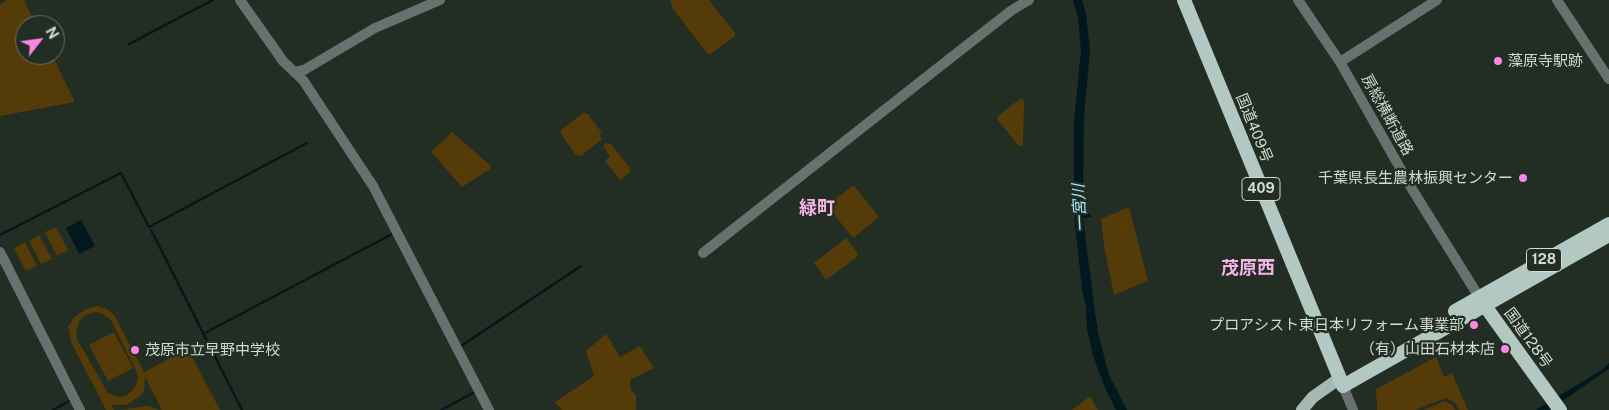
<!DOCTYPE html>
<meta charset="utf-8">
<style>
body{margin:0}
#map{position:relative;width:1609px;height:410px;overflow:hidden;background:#222d23;font-family:"Public Sans",sans-serif}
canvas{display:block}
.north{position:absolute;left:15px;top:15px;width:50px;height:50px;box-sizing:border-box;background:#222d23;border:1px solid #687269;border-radius:50%;rotate:60deg;font-size:14px;font-weight:700;line-height:20px;text-align:center;color:#d2dad3}
.north::after{content:'';display:block;margin:auto;width:18px;height:22px;background:#fc86e4;clip-path:polygon(50% 0,100% 100%,50% 72%,0 100%)}
</style>
<div id="map">
<canvas width="1609" height="410"></canvas>
<div class="north">N</div>
</div>
<script>
const c = document.querySelector('canvas').getContext('2d');
c.lineJoin = 'round';
function fillPath(path, color) { c.fillStyle = color; c.fill(path, 'evenodd'); }
const toPath = rows => new Path2D(rows.map(r => 'M' + r).join(''));
function stroke(path, color, width, dash) { c.strokeStyle = color; c.lineWidth = width; c.lineCap = dash ? 'butt' : 'round'; c.setLineDash(dash || []); c.stroke(path); }
function drawText(font, color, halo, rows, align = 'center') {
  c.font = font + ' "Public Sans","Noto Sans JP",sans-serif'; c.lineWidth = 4.5; c.setLineDash([]); c.textBaseline = 'middle'; c.strokeStyle = halo; c.fillStyle = color; for (const [text, x, y, turn = 0] of rows) {
    c.save(); c.translate(x, y); c.rotate((+turn || 0) * Math.PI / 180); c.textAlign = isNaN(turn) ? turn : align; if (halo) c.strokeText(text, 0, 0); c.fillText(text, 0, 0); c.restore();
  }
}
const green = toPath([
 [7,0,24,0,36,25,25,25,25,55,52,55,75,102,0,116,0,4],
 [670,0,709,0,735,33,735,36,711,54,707,53,673,9],
 [1021,98,1024,101,1023,146,1019,146,997,119,998,116],
 [583,113,588,114,602,133,600,135,602,139,581,156,576,155,561,134,561,130],
 [452,132,491,166,490,169,462,187,431,152],
 [606,143,611,144,630,168,630,172,620,180,605,161,610,156,603,146],
 [852,186,854,186,879,217,853,238,829,208,829,204],
 [1129,207,1148,281,1114,295,1104,246,1101,219],
 [56,227,68,250,57,256,45,232],
 [39,235,52,259,41,264,29,241],
 [846,238,857,252,857,257,826,280,814,263],
 [25,242,37,266,26,271,14,248],
 [97,306,109,310,115,316,144,372,188,349,220,410,120,410,147,406,162,410,145,377,144,391,139,397,126,405,111,405,114,410,106,410,71,342,69,331,68,327,74,317,86,309],
 [94,312,101,313,111,320,137,373,138,378,136,386,133,390,125,396,119,397,108,393,77,339,76,332,79,322,84,316],
 [114,332,133,368,108,381,89,345],
 [606,334,620,357,640,346,654,368,630,380,631,390,636,395,636,410,562,410,555,402,594,376,586,351],
 [1436,357,1444,377,1452,373,1468,410,1459,410,1455,403,1446,398,1415,410,1377,410,1376,389],
 [1090,396,1098,410,1072,410,1089,397],
 [1445,401,1452,405,1455,410,1423,410]
]);
const water = toPath([
 [1073,0,1082,0,1086,14,1090,50,1084,117,1083,192,1083,214,1091,214,1091,217,1083,218,1095,313,1099,337,1109,375,1127,410,1116,410,1106,390,1093,356,1087,329,1086,308,1082,289,1075,225,1074,201,1074,122,1081,51,1078,17],
 [81,220,95,246,79,254,66,228],
 [1609,363,1609,369,1552,408,1548,410,1536,410,1603,369]
]);
const stream = toPath([
 [129,44,213,0],
 [151,230,242,410],
 [0,235,121,173,149,227,307,143],
 [203,334,394,233],
 [461,346,581,266],
 [53,410,71,400],
 [441,410,475,392]
]);
const tertiary = toPath([
 [240,0,283,61,303,80,373,186,489,410],
 [1298,0,1340,62,1412,189,1479,297],
 [1557,0,1609,79],
 [1340,62,1437,0],
 [294,72,304,70,375,28,440,0],
 [0,252,80,410],
 [703,253,948,60,1012,10,1029,0],
 [1343,386,1353,410]
]);
const primary = toPath([
 [1302,410,1313,397,1340,378]
]);
const trunk = toPath([
 [1184,0,1343,386,1609,235],
 [1480,299,1560,410],
 [1455,311,1609,224]
]);
const markers = [
 [1498,61,5,"#fc86e4"],
 [1523,178,5,"#fc86e4"],
 [1474,325,5,"#fc86e4"],
 [1505,349,5,"#fc86e4"],
 [135,350,5,"#fc86e4"]
];
const shields = [
 [1261,189,38],
 [1544,260,35]
];
const shieldNames = [
 ["409",1261,189],
 ["128",1544,260]
];
const poiNames = [
 ["藻原寺駅跡",1508,61,"left"],
 ["千葉県長生農林振興センター",1513,178],
 ["プロアシスト東日本リフォーム事業部",1464,325],
 ["（有）山田石材本店",1495,349],
 ["茂原市立早野中学校",145,350,"left"]
];
const streetNames = [
 ["房総横断道路",1387,115,61],
 ["国道409号",1254,128,68],
 ["国道128号",1528,338,54]
];
const waterNames = [
 ["一宮川",1080,208,-93]
];
const quarterNames = [
 ["緑町",817,208],
 ["茂原西",1248,268]
];
fillPath(green, '#543b08');
fillPath(water, '#00181e');
stroke(stream, '#00181e', 2.5);
stroke(tertiary, '#68716f', 10);
stroke(primary, '#a7b9b5', 12);
stroke(trunk, '#b3c8c3', 14);
for (const [x, y, r, color] of markers) { const dot = new Path2D(); dot.arc(x, y, r, 0, 2 * Math.PI); c.fillStyle = color; c.fill(dot); stroke(dot, '#222d23', 2); }
for (const [x, y, w] of shields) { const box = new Path2D(); box.roundRect(x - w / 2, y - 11.5, w, 23, 4); c.fillStyle = '#222d23'; c.fill(box); stroke(box, '#d2dad3', 1); }
drawText('bold 14px', '#d2dad3', null, shieldNames);
drawText('15px', '#d2dad3', '#222d23', poiNames, 'right');
drawText('15px', '#d2dad3', '#222d23', streetNames);
drawText('italic 16px', '#a7e9fb', '#222d23', waterNames);
drawText('bold 18px', '#f6b4e6', '#222d23', quarterNames);
</script>
